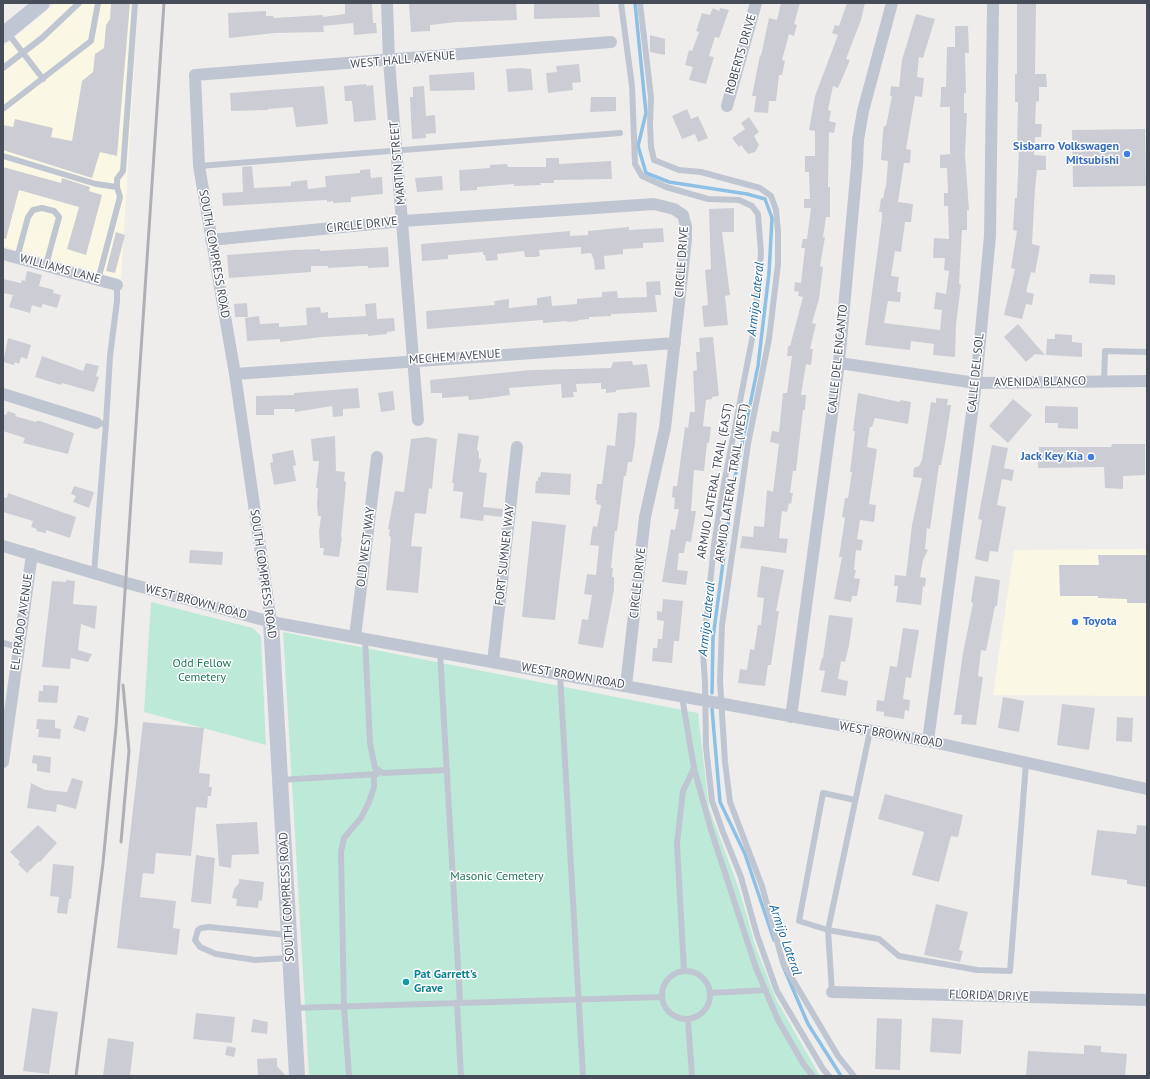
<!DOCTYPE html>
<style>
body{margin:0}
#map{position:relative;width:1150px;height:1079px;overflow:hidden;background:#efedec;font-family:"PT Sans",sans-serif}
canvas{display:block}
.frame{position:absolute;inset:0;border:4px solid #464c58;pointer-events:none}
</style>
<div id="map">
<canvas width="1150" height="1079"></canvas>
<div class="frame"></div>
</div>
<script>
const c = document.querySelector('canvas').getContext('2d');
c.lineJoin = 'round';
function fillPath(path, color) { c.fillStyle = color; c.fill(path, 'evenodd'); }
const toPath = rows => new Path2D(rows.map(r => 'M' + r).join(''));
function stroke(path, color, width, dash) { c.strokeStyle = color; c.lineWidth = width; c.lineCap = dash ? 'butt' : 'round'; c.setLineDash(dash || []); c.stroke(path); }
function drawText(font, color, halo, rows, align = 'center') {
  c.font = font + ' "PT Sans",sans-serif'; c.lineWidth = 3; c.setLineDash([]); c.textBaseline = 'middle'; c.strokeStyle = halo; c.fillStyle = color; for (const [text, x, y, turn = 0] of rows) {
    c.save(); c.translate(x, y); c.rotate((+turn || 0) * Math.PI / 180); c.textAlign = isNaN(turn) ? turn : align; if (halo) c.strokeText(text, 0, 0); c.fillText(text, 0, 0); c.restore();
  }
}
const commercial = toPath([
 [56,3,138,3,121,279,3,246,3,47],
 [1147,549,1147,696,993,695,1014,550]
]);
const green = toPath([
 [151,602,253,628,261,636,266,745,144,712],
 [283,632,698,713,709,808,740,892,756,948,777,1001,820,1076,309,1076]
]);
const stream = toPath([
 [635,3,646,113,638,146,646,173,669,182,747,194,765,199,772,218,769,273,758,366,733,487,713,638,712,693],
 [712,709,720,802,745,854,774,940],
 [783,966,808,1024,841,1076]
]);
const building = toPath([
 [111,3,130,3,117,156,100,152,92,178,3,150,3,125,13,127,15,119,53,128,51,137,72,141,82,81,93,72,95,54,104,48,106,25,110,19],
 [345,3,372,3,373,23,376,23,377,33,354,35,353,23,323,26,324,32,275,33,229,38,228,13,266,11,266,16,273,16,274,18,323,15,323,17,345,14],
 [409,3,516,3,517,20,457,22,430,25,430,31,411,32],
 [562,3,599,3,600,17,534,19,534,4],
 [781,3,800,3,794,24,797,25,794,36,789,34,782,60,785,61,782,75,779,75,776,101,769,101,768,113,754,112,756,96,752,96,760,55,761,56,769,18,777,20],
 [847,3,865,3,861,20,846,59,850,60,838,88,833,86,828,110,831,111,829,121,836,123,834,133,829,132,828,187,830,187,830,217,826,217,823,237,825,237,820,266,823,267,819,299,812,323,816,324,810,349,813,349,811,365,806,364,801,395,806,395,805,410,803,410,796,471,793,471,790,493,793,493,791,504,789,503,787,512,782,511,779,538,788,539,786,553,740,548,742,536,753,537,754,526,764,527,767,490,773,492,779,444,770,442,772,431,779,432,783,393,787,393,792,356,787,356,788,346,790,346,803,297,798,296,799,292,794,291,795,282,801,283,805,248,801,248,803,239,807,239,811,208,804,208,804,199,810,199,809,172,805,172,805,156,815,156,815,131,809,130,815,96,838,35,832,33,835,25,839,26],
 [1017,3,1036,3,1035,74,1046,74,1047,87,1039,87,1039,101,1036,102,1035,124,1042,124,1041,137,1035,137,1034,155,1046,156,1046,170,1037,170,1035,188,1032,244,1040,246,1035,273,1031,272,1026,292,1034,294,1032,305,1026,304,1022,319,1004,315,1015,269,1011,268,1017,231,1013,230,1015,198,1017,198,1019,146,1017,146,1018,102,1015,102,1015,74,1017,74],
 [713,8,719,11,720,8,729,10,719,38,715,37,709,56,714,57,706,84,689,80,693,67,685,65,689,50,692,51,699,32,696,31,702,13,710,15],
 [916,14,935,19,923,58,919,57,917,77,924,78,922,97,915,96,906,149,911,150,910,163,904,163,898,202,913,204,911,222,905,222,901,252,895,251,891,276,899,277,897,292,901,292,900,302,888,301,884,323,940,330,942,310,934,309,936,292,946,294,949,271,944,270,945,258,933,258,934,238,949,239,948,206,944,206,944,193,948,193,947,168,940,168,940,155,950,154,950,107,940,107,941,96,941,87,946,87,947,47,955,47,955,26,968,26,969,53,965,53,966,93,964,93,964,113,967,113,965,154,969,210,967,210,967,230,962,230,959,284,961,285,956,324,955,357,933,355,934,344,911,341,910,350,865,345,882,218,882,212,879,212,881,198,883,199,885,188,886,188,888,161,881,160,883,131,884,126,886,126,892,96,890,96,891,86,899,87,902,60],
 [650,35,665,39,665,55,650,52],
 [579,64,581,82,572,83,573,90,548,93,546,73,557,72,556,66],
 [520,68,531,69,533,90,508,92,506,69],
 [474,72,475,90,430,91,429,75],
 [366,84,367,86,373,85,376,120,354,122,352,101,345,101,344,86],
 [324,86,328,124,296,127,293,107,268,109,268,110,231,111,230,93],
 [424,86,426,116,435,115,436,133,426,134,426,138,412,139,410,97,413,97,413,87],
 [591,97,616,97,616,111,590,112],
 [687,109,691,119,698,116,708,138,698,142,695,134,682,139,672,116],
 [749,117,759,132,754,136,759,145,755,152,748,154,741,145,739,147,732,138,745,129,741,123],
 [1145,129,1146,186,1073,187,1072,130],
 [546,158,559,158,559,164,611,161,612,179,554,180,554,183,540,183,541,185,514,186,514,184,477,187,477,190,460,191,459,170,490,168,490,165,507,164,508,167,546,167],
 [252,166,254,188,291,186,291,182,307,180,308,189,326,187,325,176,360,173,360,170,370,169,371,178,382,177,383,194,351,197,351,202,333,203,333,201,327,202,327,200,223,206,222,193,243,192,242,167],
 [3,167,61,183,62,178,90,187,89,191,102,195,86,255,67,249,79,207,19,190,6,239,3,238],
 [442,176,443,190,417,192,415,178],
 [734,208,734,232,722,232,730,295,725,296,728,325,704,327,702,306,708,305,705,270,711,269,709,209],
 [629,227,629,230,663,228,664,242,643,243,643,248,623,249,623,254,604,256,605,269,595,270,594,260,591,253,581,254,581,247,539,250,540,256,535,257,525,257,524,251,497,254,498,260,486,261,485,255,483,255,483,252,448,255,448,259,422,261,421,244,570,231,570,236,588,235,588,231],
 [116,232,125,235,115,273,106,271],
 [388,247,389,267,368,268,368,266,362,266,328,268,328,266,311,266,311,272,229,278,227,255,293,250,320,249,320,251],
 [27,271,42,275,39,286,54,290,53,293,61,295,57,308,43,304,41,308,32,305,30,313,9,307,13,295,3,293,3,279,21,283,22,280,25,281],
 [1090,274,1115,275,1115,285,1089,283],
 [660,281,661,295,655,295,657,312,611,314,611,316,589,317,589,319,578,320,578,321,567,322,567,321,543,323,543,320,427,329,426,311,495,305,494,301,509,299,509,308,537,305,537,298,551,296,552,306,577,304,577,299,602,297,602,292,617,291,618,298,647,297,646,282],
 [247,303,248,317,235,317,234,304],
 [376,303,377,319,394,318,395,331,387,332,387,334,368,336,368,334,322,337,280,342,280,339,247,341,245,318,259,316,260,324,279,323,279,327,307,325,306,308,320,307,321,313,328,312,328,318,366,316,365,304],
 [1018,324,1045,355,1035,354,1026,362,1004,337],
 [1055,334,1072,335,1072,342,1082,343,1082,357,1046,355,1047,339,1055,339],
 [713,337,719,396,712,397,712,399,706,400,703,426,711,427,709,443,707,443,704,471,694,470,691,511,696,511,691,542,686,541,684,553,679,553,677,570,688,571,686,585,662,582,671,529,675,530,679,509,674,509,675,498,672,497,673,486,677,486,685,427,688,428,690,412,695,412,693,371,697,370,696,352,700,352,699,338],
 [8,338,31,345,27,359,21,357,19,364,15,362,14,365,3,362],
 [42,356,83,371,86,363,99,366,96,376,99,377,94,392,62,383,61,385,35,377],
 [632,361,633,365,647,364,650,387,616,390,616,392,606,393,606,389,601,389,601,383,576,384,577,392,573,392,574,397,562,398,561,384,509,388,510,395,481,399,469,400,468,396,442,398,442,393,431,393,430,380,531,370,611,368,613,362],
 [358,388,360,408,343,409,343,416,333,417,332,406,295,412,295,409,274,409,274,415,256,415,256,396,294,395,294,393],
 [393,391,395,410,381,412,378,393],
 [858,393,900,402,900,400,911,402,908,424,875,418,872,427,870,427,867,447,877,449,869,504,876,505,874,522,860,520,857,539,863,540,861,551,856,550,854,570,856,570,854,578,860,579,857,596,852,596,851,602,834,599,842,557,839,557,845,518,842,517,845,498,848,498,852,472,850,472,855,431,853,431],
 [936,398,948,399,947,405,951,405,945,444,941,465,939,465,930,529,927,528,925,549,928,550,923,560,920,577,926,578,925,587,923,586,921,605,896,602,898,586,894,586,895,575,906,576,912,525,922,478,913,477,914,468,919,466,922,460,931,402,936,403],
 [1013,399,1032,415,1008,443,989,426],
 [1045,406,1078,407,1078,429,1058,428,1058,423,1045,423],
 [8,411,16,414,15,416,36,422,36,421,40,421,74,433,68,454,23,443,25,438,3,431,3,414,6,415],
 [629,412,637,413,635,443,632,462,628,462,626,476,624,476,617,531,615,531,611,568,613,568,612,577,614,577,614,590,603,648,578,644,582,619,588,620,592,595,584,594,587,574,596,575,599,546,590,545,593,526,597,527,601,505,596,504,597,500,595,500,597,484,602,484,607,445,615,446,618,413,628,413],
 [458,433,479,436,477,449,479,453,479,459,481,459,479,472,487,473,483,507,503,509,502,517,484,515,483,521,460,518,463,492,453,491,454,483,452,483],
 [335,436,336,471,345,472,344,481,346,482,341,537,342,537,339,557,323,555,324,548,320,548,319,532,321,516,318,516,317,504,318,488,316,488,319,461,313,461,311,439],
 [427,437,437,439,432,489,429,488,426,514,415,513,411,546,422,547,418,593,386,590,391,537,389,536,390,529,388,529,395,491,404,492,411,439],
 [1112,444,1145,444,1145,475,1123,476,1123,489,1105,488,1104,467,1038,468,1039,447,1111,447],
 [992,445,1008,448,1004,468,1014,470,1012,481,1002,479,997,505,1006,507,998,552,990,551,988,562,975,559,982,520,978,519],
 [293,450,296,465,293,466,296,481,274,485,270,463,273,462,272,454],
 [541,472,571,474,570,495,535,493,536,481,538,481,538,477,540,477],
 [74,486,94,492,89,508,73,502,76,496,71,494],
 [8,493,76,517,70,538,46,530,46,533,36,531,37,529,31,527,33,521,3,512,3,497,7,498],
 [532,521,566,525,555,620,522,617],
 [190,550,223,552,222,565,189,563],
 [1098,555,1147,555,1147,603,1127,603,1127,599,1098,598,1098,596,1060,596,1059,565,1099,565],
 [761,566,784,570,776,611,779,611,771,665,768,665,765,686,738,683,740,669,747,670,750,649,754,650,758,625,761,625,764,598,757,597],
 [975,576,1000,580,997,606,995,606,986,651,981,650,978,676,983,677,976,725,961,724,962,715,954,715,963,653,973,603,971,602],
 [66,580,75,581,73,604,97,606,95,629,81,624,78,650,92,654,88,662,71,658,70,669,42,667,52,581,66,582],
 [663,599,683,601,679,641,674,641,672,663,652,661,653,648,657,648,658,639,662,639,664,621,657,620,657,611,662,612],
 [829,615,853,618,849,645,845,662,841,661,838,679,848,681,846,696,821,692,825,671,819,670,822,658,823,658],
 [903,628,919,630,911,678,906,677,903,699,910,700,909,711,905,710,904,719,884,716,884,712,876,711,877,700,884,701,890,666,897,667],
 [43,685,59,686,57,703,38,702,39,691,43,691],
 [1003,697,1024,701,1019,732,998,728],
 [1062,704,1095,708,1089,750,1057,745],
 [78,715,89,718,85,732,73,728],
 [1117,717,1133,718,1132,742,1116,741],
 [37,719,55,720,55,728,61,729,60,739,38,737,39,729,36,729],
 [143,722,204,728,199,773,210,774,209,787,212,787,211,796,208,796,207,808,196,807,191,856,156,853,154,874,143,873,140,897,176,901,173,928,180,929,177,955,117,948],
 [33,755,51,757,50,773,37,771,37,764,32,763],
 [72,778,83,781,76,809,57,804,56,812,27,808,31,783,45,790,67,792],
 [885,794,963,815,958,837,951,836,939,882,912,875,924,832,878,819],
 [257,822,259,854,232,855,231,868,219,866,216,824],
 [38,825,57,843,40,862,39,861,27,873,18,864,20,862,10,852],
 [1137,825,1147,826,1147,887,1127,884,1127,880,1091,875,1097,830,1136,834],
 [196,855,215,858,211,904,191,902],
 [53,864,74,866,71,899,69,899,67,914,57,913,59,897,50,896],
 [239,879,264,882,262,901,259,900,258,908,236,906,237,899,232,898,234,889,239,883],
 [936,904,968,912,959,950,963,951,960,962,924,955],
 [32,1008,58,1012,49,1074,23,1071],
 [196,1013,235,1017,232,1043,193,1039],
 [877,1018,902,1019,900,1070,875,1069],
 [932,1018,963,1020,961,1054,930,1052],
 [253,1019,268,1022,267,1034,251,1032],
 [108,1038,134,1042,130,1076,103,1076],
 [1084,1045,1101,1046,1101,1052,1127,1054,1125,1076,1026,1076,1028,1051,1084,1054],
 [227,1046,236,1048,234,1057,225,1055],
 [277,1058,277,1066,286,1076,258,1076,257,1059]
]);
const lane = toPath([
 [621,3,632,86,635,164,642,176,666,187,708,199,739,200,752,206,758,214,761,253,754,329,723,489,714,545,703,652,705,683,706,747,712,801,723,832,741,877,757,935,777,991,823,1069,829,1076],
 [640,3,651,97,650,124,651,147,654,160,679,170,701,172,760,188,771,196,776,210,778,232,778,264,769,339,748,444,722,625,720,681,725,762,730,802,762,886,783,963,838,1056,854,1076],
 [7,32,43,79],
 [3,68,42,38,79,3],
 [3,109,91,41,98,3],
 [3,156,96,184,117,187],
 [199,166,620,133],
 [17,258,28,217,33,210,42,208,54,211,59,217,46,265],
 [98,280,120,197,117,187,117,179,123,171,135,3],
 [1104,382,1105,351,1147,352],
 [96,423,106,424,110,356,117,301,117,285],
 [94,573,106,424],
 [365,638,370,743,375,768,383,773,447,770],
 [3,643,19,647],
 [440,652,460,1002],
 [560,674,583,1076],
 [682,697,694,768,711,830,756,968,778,1020,804,1065,813,1076],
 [280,780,377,774],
 [855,800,823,793,799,921,828,930,879,939,899,956,977,970,1010,971,1026,763],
 [287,935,209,927,201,928,198,930,195,940,200,947,216,954,255,960,289,958],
 [684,970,677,844,683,791,694,768],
 '662 995a24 24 0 1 1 48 0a24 24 0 1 1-48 0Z',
 [832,992,828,930,870,731],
 [710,993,766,990],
 [457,1002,461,1076],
 [293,1008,661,997],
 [688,1019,692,1076],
 [349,1076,344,1007,341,852,344,838,361,818,369,802,374,787,374,774]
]);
const street = toPath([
 [387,3,389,61,418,420],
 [727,106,756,3],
 [211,240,403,221,654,204,674,209,683,215,686,226,686,240,665,428,645,517,626,686],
 [3,254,117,285],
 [839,363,976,383,1147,381],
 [235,374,675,343],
 [3,394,96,423],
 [3,546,127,583,271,622,928,741,1147,789],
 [271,622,235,374,199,166,195,75,611,42],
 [355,637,377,457],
 [493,662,517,447],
 [791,717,839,363,857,165,858,140,863,111,892,3],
 [928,741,976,383,990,236,993,3],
 [3,762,32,554],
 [832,992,1147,1000]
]);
const secondary = toPath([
 [3,35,42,3],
 [271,622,297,1076]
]);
const rail = toPath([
 [121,842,129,751,123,685],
 [76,1076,103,863,116,727,164,3]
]);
const markers = [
 [1127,154,4,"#3f7fe0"],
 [1091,457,4,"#3f7fe0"],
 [1075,622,4,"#3f7fe0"],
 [406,982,4,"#0f9aa8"]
];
const streetNames = [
 ["ROBERTS DRIVE",741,54,-74],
 ["WEST HALL AVENUE",403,60,-5],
 ["MARTIN STREET",398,163,-95],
 ["CIRCLE DRIVE",362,225,-6],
 ["SOUTH COMPRESS ROAD",214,254,80],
 ["CIRCLE DRIVE",682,262,-86],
 ["WILLIAMS LANE",60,269,15],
 ["MECHEM AVENUE",455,357,-4],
 ["CALLE DEL ENCANTO",838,359,-84],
 ["CALLE DEL SOL",976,373,-84],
 ["AVENIDA BLANCO",1040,382,-1],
 ["ARMIJO LATERAL TRAIL (EAST)",715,481,-80],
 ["ARMIJO LATERAL TRAIL (WEST)",732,483,-81],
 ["OLD WEST WAY",366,547,-83],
 ["FORT SUMNER WAY",505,555,-84],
 ["SOUTH COMPRESS ROAD",263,574,82],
 ["CIRCLE DRIVE",638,583,-84],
 ["WEST BROWN ROAD",196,602,15],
 ["EL PRADO AVENUE",22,622,-82],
 ["WEST BROWN ROAD",573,676,10],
 ["WEST BROWN ROAD",891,735,10],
 ["SOUTH COMPRESS ROAD",287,897,-93],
 ["FLORIDA DRIVE",989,996,2]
];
const shopNames = [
 ["Sisbarro Volkswagen",1119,147],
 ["Mitsubishi",1119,161],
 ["Jack Key Kia",1083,457],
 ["Toyota",1083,622,"left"]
];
const parkNames = [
 ["Odd Fellow",202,664],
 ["Cemetery",202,678],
 ["Masonic Cemetery",497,877]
];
const cultureNames = [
 ["Pat Garrett's",414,975],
 ["Grave",414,989]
];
const waterNames = [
 ["Armijo Lateral",756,299,-84],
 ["Armijo Lateral",707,619,-84],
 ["Armijo Lateral",785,940,71]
];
fillPath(commercial, '#faf8e5');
fillPath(green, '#bdead8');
stroke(stream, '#8dc0e4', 3.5);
fillPath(building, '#cccdd4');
stroke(lane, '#c0c6d1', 6);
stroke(street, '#c0c6d1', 12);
stroke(secondary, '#c0c6d4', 16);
stroke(rail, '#afb0b6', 3);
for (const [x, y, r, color] of markers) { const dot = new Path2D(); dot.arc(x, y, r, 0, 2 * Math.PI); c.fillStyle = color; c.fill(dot); stroke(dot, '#fff', 1.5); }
drawText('12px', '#464c58', '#fff', streetNames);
drawText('bold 12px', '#366cbe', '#fff', shopNames, 'right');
drawText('12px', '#1d7359', '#fff', parkNames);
drawText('bold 12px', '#0d838f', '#fff', cultureNames, 'left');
drawText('italic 13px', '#17649b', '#fff', waterNames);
</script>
